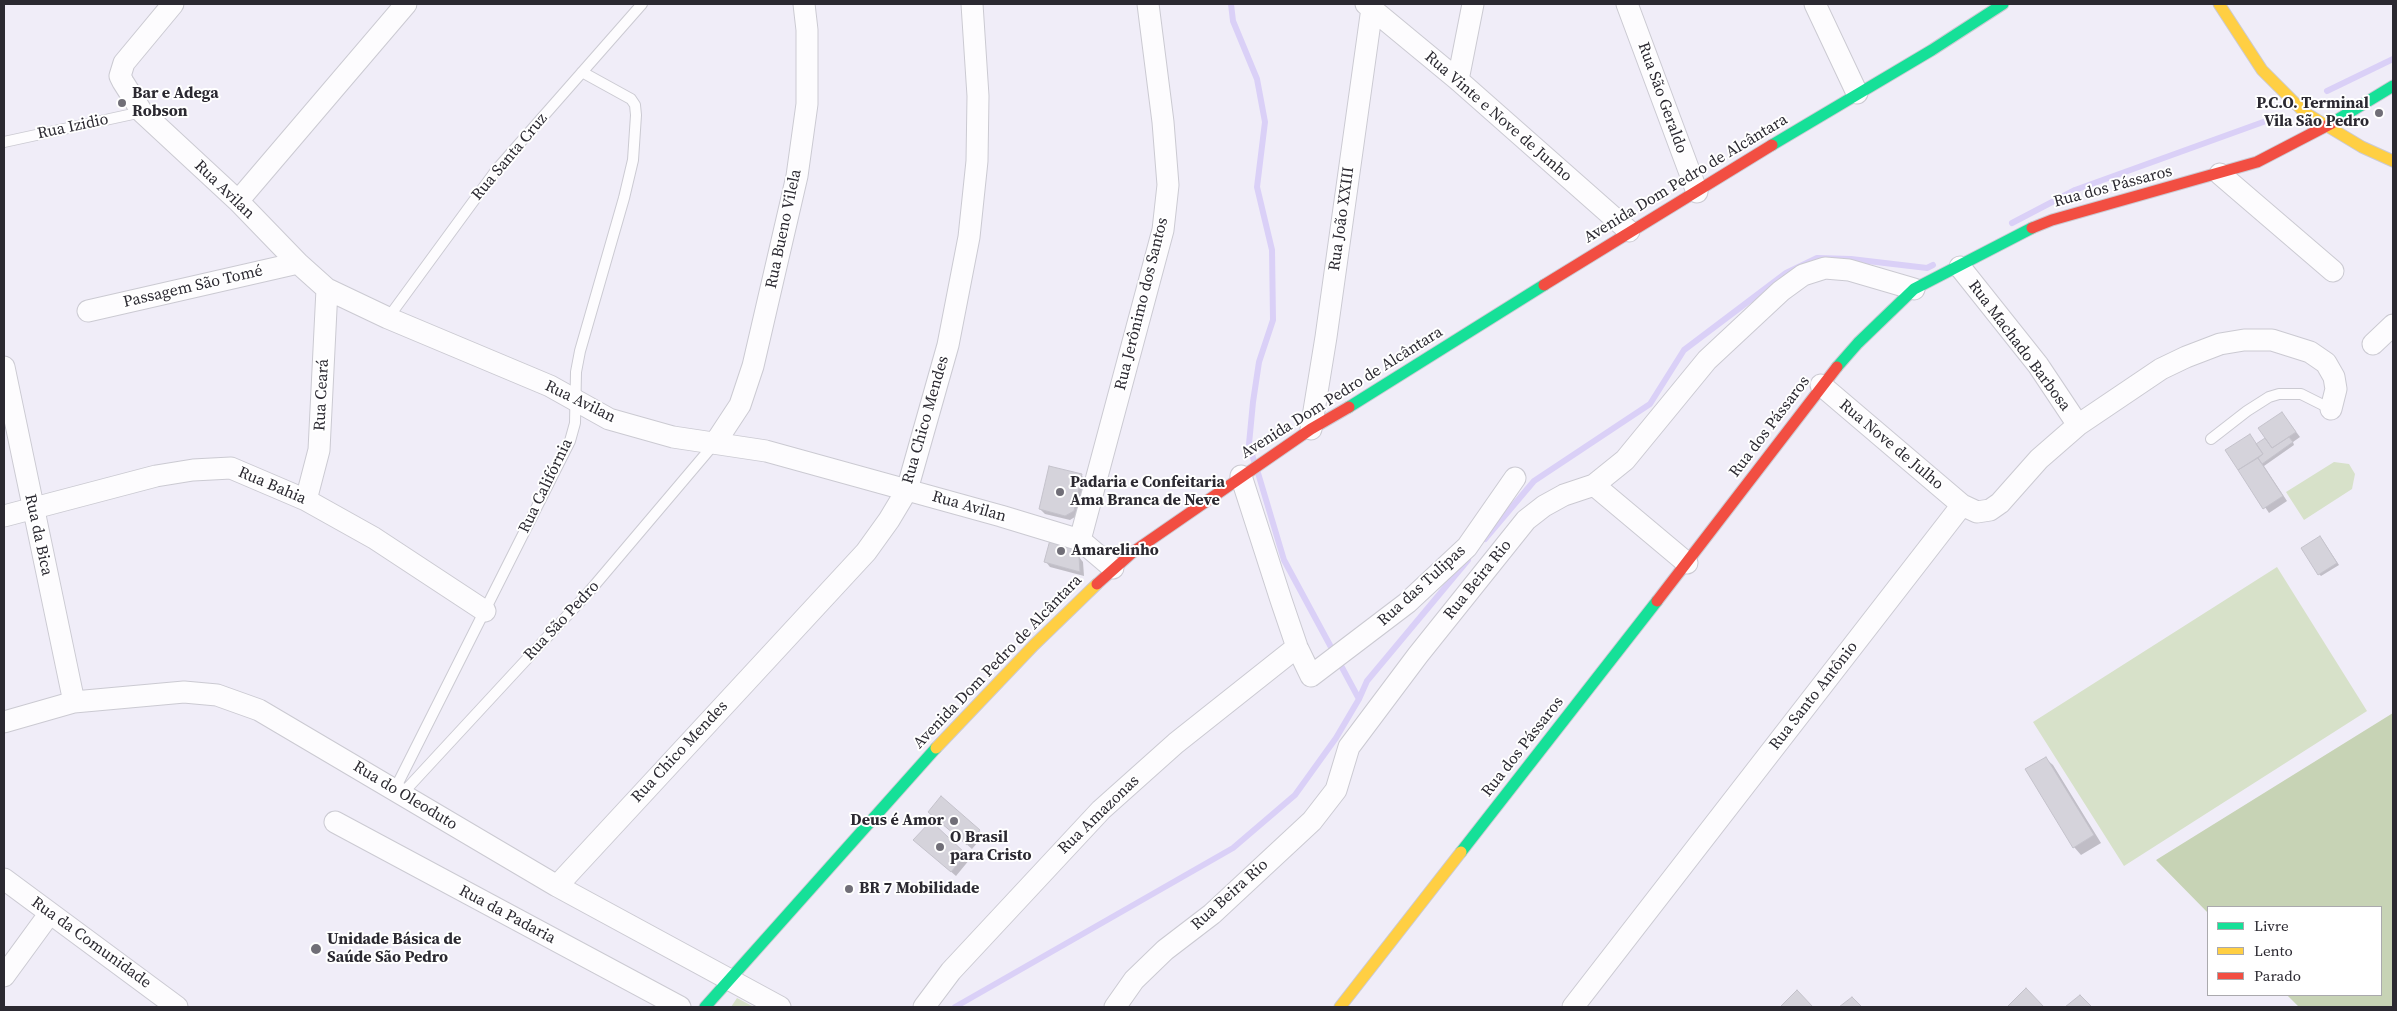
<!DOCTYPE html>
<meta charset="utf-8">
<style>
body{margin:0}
#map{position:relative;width:2397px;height:1011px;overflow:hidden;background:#f0edf8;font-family:"Source Serif 4",serif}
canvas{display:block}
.frame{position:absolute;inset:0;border:5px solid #2b2931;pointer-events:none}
.legend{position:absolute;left:2207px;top:906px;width:175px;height:90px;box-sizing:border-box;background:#fff;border:1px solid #aaa9ad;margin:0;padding:6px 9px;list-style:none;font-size:15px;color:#2b2931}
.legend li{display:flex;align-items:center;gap:10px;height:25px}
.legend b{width:25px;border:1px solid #aaa9ad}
</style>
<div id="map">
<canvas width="2397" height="1011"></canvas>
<div class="frame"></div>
<ul class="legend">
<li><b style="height:6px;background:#16e098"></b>Livre</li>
<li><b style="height:6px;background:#ffcf43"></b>Lento</li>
<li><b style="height:6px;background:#f24e42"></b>Parado</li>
</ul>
</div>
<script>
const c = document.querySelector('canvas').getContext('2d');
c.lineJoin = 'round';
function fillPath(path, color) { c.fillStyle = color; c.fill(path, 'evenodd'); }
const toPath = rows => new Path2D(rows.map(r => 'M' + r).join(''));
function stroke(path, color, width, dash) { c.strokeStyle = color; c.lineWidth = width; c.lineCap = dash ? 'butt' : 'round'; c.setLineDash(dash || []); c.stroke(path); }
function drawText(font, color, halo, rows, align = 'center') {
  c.font = font + ' "Source Serif 4",serif'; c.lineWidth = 4; c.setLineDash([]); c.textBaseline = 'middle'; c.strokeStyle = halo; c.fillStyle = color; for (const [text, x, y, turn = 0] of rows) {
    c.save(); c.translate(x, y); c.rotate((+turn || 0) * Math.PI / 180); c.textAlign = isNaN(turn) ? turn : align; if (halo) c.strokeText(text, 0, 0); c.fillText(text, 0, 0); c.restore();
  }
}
const green = toPath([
 [2334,462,2349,464,2355,474,2352,489,2304,520,2286,492],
 [2277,567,2367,711,2124,866,2033,722],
 [737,998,754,1007,731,1007]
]);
const forest = toPath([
 [2393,713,2393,1007,2299,1007,2287,995,2381,995,2381,907,2208,907,2208,913,2156,860]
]);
const shadow = toPath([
 [2282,413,2300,437,2293,442,2294,445,2264,466,2287,501,2269,513,2227,450,2249,435,2257,445,2265,440],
 [1081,475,1086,480,1078,515,1070,520,1045,514,1040,509],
 [2322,539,2339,565,2321,576,2319,574],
 [1075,552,1083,562,1084,576,1050,567,1046,562],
 [2045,758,2053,765,2101,843,2081,855,2074,847,2026,770],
 [934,816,979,831,984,835,972,849],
 [931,823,970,859,956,876,920,845]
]);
const stream = toPath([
 [1231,4,1233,21,1257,79,1265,122,1257,187,1272,250,1273,320,1259,362,1253,402,1249,444,1254,461],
 [2327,91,2393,59],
 [2012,223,2075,190,2266,121],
 [1258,473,1284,560,1359,699],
 [1485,539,1534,481,1650,404,1684,350,1786,273,1817,258,1851,259,1927,268,1933,265],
 [955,1007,1233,848,1295,795,1336,738,1359,699,1367,681,1468,560]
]);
const building = toPath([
 [2282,412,2296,432,2272,448,2258,428,2282,412],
 [2250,434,2263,454,2238,470,2225,450,2250,434],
 [2289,437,2293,442,2262,464,2258,458,2263,454,2256,444,2265,438,2272,448,2289,437],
 [2258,458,2283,496,2263,509,2238,470,2258,458],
 [1049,466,1082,474,1074,511,1065,516,1039,509,1049,466],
 [2320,536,2337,563,2318,575,2301,548,2320,536],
 [1050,540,1070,545,1079,556,1080,572,1044,562,1050,540],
 [2046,757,2094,835,2073,848,2025,769,2046,757],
 [941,796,980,830,967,845,928,812,941,796],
 [931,821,966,854,951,872,913,840,931,821],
 [2026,988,2044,1007,2010,1007,2008,1006,2026,988],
 [1797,990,1813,1007,1780,1007,1797,990],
 [2080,995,2092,1007,2065,1007,2080,995],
 [1852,997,1862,1007,1839,1007,1852,997]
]);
const lane = toPath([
 [4,142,142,112],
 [388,318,497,169,642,4],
 [2211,439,2247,411,2269,397,2279,394,2301,394,2331,409],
 [395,789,570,441,575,423,576,372,580,351,624,198,633,160,636,115,635,105,631,99,582,72],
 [402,794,588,593,715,443]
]);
const street = toPath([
 [173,4,124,63,120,76,123,82,142,112,238,201,298,263,327,289,388,318,550,386,609,419,673,437,766,451,1001,516,1080,540,1113,568],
 [1366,4,1458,80,1629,231],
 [1627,4,1697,192],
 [1815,4,1857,93],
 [1458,80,1473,4],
 [2220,174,2333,271],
 [238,201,406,4],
 [1960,267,2038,365,2078,425],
 [88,311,298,263],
 [2373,344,2393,325],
 [4,367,74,702],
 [1821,385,1962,505],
 [1311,429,1326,337,1372,8],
 [715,443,740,405,753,366,797,176,807,104,807,30,804,4],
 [1241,476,1281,600,1297,647,1311,676,1407,603,1467,547,1515,478],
 [1594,485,1687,563],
 [306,500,319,450,327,289],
 [4,516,156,476,193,470,231,468,306,500,374,538,485,611],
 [1080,540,1163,230,1168,185,1163,122,1148,4],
 [4,722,74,702,184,692,217,695,259,710,557,886,780,1007],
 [335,822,680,1007],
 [4,879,177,1007],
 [557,886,866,552,889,520,907,490,948,345,969,237,977,161,978,96,972,4],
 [4,976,50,913],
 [924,1007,951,971,1101,810,1176,743,1297,647],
 [1115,1007,1134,980,1165,950,1212,914,1312,821,1336,790,1349,747,1418,655,1526,520,1544,506,1564,495,1594,485,1625,460,1707,360,1781,291,1803,275,1825,268,1849,270,1914,289],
 [1573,1007,1962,505,1977,512,1990,510,2000,503,2039,459,2078,425,2161,369,2186,357,2220,344,2244,340,2272,340,2310,352,2326,363,2334,377,2336,389,2331,409]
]);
const fast = toPath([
 [2332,123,2393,86],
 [1772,145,1932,50,2003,4],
 [1837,367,1858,343,1914,289,2032,228],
 [1349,407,1544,285],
 [1461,852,1657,601],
 [705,1007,936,748]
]);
const slow = toPath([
 [2219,4,2262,70,2304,112,2362,147,2393,161],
 [936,748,1034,645,1097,584],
 [1340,1007,1461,852]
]);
const jam = toPath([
 [2032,228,2052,220,2257,162,2332,123],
 [1544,285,1772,145],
 [1097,584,1133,552,1311,429,1349,407],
 [1657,601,1837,367]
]);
const markers = [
 [122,103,5,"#706e77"],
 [2379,113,5,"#706e77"],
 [1060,492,5,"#706e77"],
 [1061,551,5,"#706e77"],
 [954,821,5,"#706e77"],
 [940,847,5,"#706e77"],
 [849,889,5,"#706e77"],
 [316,949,6,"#706e77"]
];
const poiNames = [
 ["Bar e Adega",132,94],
 ["Robson",132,112],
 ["P.C.O. Terminal",2369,104,"right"],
 ["Vila São Pedro",2369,122,"right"],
 ["Padaria e Confeitaria",1070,483],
 ["Ama Branca de Neve",1070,501],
 ["Amarelinho",1071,551],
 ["Deus é Amor",944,821,"right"],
 ["O Brasil",950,838],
 ["para Cristo",950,856],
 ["BR 7 Mobilidade",859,889],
 ["Unidade Básica de",327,940],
 ["Saúde São Pedro",327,958]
];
const streetNames = [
 ["Rua São Geraldo",1662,98,70],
 ["Rua Vinte e Nove de Junho",1498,117,41],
 ["Rua Izidio",73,127,-12],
 ["Rua Santa Cruz",510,157,-50],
 ["Avenida Dom Pedro de Alcântara",1686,179,-31],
 ["Rua dos Pássaros",2113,187,-15],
 ["Rua Avilan",224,190,44],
 ["Rua João XXIII",1342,219,-82],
 ["Rua Bueno Vilela",784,229,-78],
 ["Passagem São Tomé",193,287,-13],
 ["Rua Jerônimo dos Santos",1142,304,-76],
 ["Rua Machado Barbosa",2019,346,53],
 ["Avenida Dom Pedro de Alcântara",1342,393,-32],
 ["Rua Ceará",322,395,-87],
 ["Rua Avilan",580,402,26],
 ["Rua Chico Mendes",926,420,-74],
 ["Rua dos Pássaros",1770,427,-53],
 ["Rua Nove de Julho",1891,445,40],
 ["Rua Bahia",272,486,23],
 ["Rua Califórnia",546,486,-64],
 ["Rua Avilan",969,507,16],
 ["Rua da Bica",38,535,78],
 ["Rua Beira Rio",1478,580,-51],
 ["Rua das Tulipas",1422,586,-42],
 ["Rua São Pedro",562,621,-47],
 ["Avenida Dom Pedro de Alcântara",998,662,-46],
 ["Rua Santo Antônio",1814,696,-52],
 ["Rua dos Pássaros",1523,747,-52],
 ["Rua Chico Mendes",680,752,-47],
 ["Rua do Oleoduto",405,796,31],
 ["Rua Amazonas",1099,815,-44],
 ["Rua Beira Rio",1230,895,-42],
 ["Rua da Padaria",507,915,28],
 ["Rua da Comunidade",91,943,36]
];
fillPath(green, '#d7e1c9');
fillPath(forest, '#c7d3b5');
fillPath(shadow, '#0003');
stroke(stream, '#dad0f7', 6);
fillPath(building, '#d5d3db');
stroke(building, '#c4c2cb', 1);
stroke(lane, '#cbcad2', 12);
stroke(street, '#cbcad2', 23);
stroke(fast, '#cbcad2', 13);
stroke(slow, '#cbcad2', 13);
stroke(jam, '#cbcad2', 13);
stroke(lane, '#fdfcfe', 10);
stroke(street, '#fdfcfe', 21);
stroke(fast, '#16e098', 11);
stroke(slow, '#ffcf43', 11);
stroke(jam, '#f24e42', 11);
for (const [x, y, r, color] of markers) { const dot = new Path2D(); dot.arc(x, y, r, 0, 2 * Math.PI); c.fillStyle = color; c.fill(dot); stroke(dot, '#fff', 2); }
drawText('bold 16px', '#2b2931', '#fff', poiNames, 'left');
drawText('16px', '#2b2931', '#fff', streetNames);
</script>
